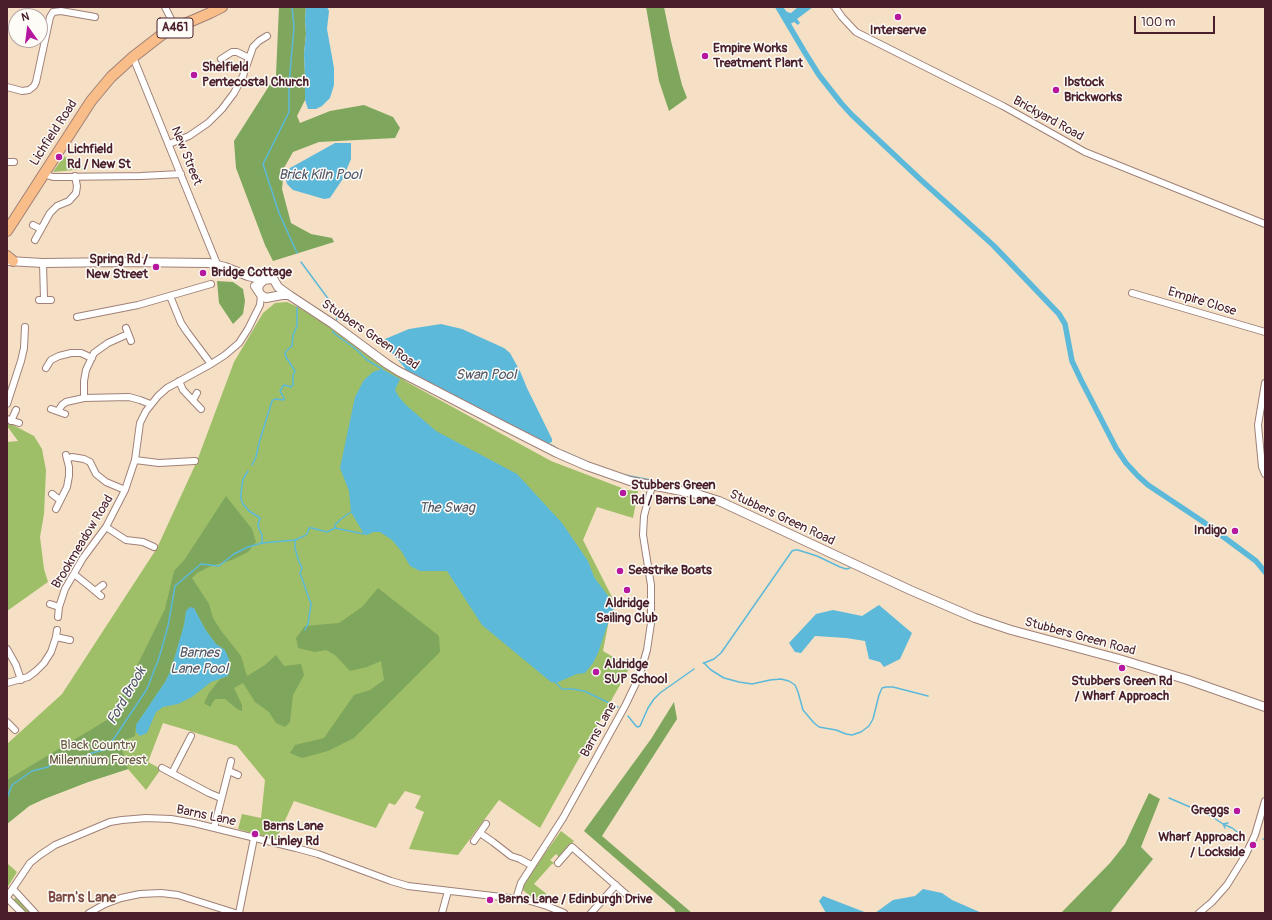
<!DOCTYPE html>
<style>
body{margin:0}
#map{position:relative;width:1272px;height:920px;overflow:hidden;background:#f5e0c5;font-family:Pangolin,sans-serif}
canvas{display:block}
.frame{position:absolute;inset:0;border:8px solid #4a1f2b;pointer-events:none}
.north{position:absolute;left:8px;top:8px;width:40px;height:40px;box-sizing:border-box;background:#fdfcf7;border:1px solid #b5a4a5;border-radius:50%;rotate:346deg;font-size:11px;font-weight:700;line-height:16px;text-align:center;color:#4a1f2b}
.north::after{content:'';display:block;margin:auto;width:14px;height:18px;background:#b5179e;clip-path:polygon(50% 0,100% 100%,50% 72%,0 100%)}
.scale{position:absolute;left:1134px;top:16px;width:81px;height:18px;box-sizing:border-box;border:2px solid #4a1f2b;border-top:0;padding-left:5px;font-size:12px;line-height:14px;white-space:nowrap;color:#4a1f2b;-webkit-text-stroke:3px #fdfcf7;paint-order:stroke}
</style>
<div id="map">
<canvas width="1272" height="920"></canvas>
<div class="frame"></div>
<div class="north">N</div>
<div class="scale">100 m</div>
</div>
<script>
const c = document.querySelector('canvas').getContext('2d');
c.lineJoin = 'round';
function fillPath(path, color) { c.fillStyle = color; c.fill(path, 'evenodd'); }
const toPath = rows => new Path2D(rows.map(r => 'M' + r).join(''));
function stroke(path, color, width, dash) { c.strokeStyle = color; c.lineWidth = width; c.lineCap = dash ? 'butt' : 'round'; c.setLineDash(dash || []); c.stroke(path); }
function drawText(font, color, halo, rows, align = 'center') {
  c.font = font + ' Pangolin,sans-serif'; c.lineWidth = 3; c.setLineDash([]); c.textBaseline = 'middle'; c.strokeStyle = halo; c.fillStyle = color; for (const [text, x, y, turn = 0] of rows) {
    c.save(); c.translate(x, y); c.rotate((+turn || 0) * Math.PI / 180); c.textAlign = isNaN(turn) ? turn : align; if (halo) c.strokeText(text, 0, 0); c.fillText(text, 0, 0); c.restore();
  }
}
const green = toPath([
 [64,156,84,169,53,172],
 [287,302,298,307,337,331,407,382,551,461,627,490,638,491,633,518,597,507,583,540,613,599,603,651,630,667,540,828,499,800,458,855,409,849,424,812,415,808,421,796,405,791,395,805,389,803,376,828,294,801,276,840,238,829,242,814,261,818,265,780,237,746,193,732,163,723,148,762,161,769,146,790,128,769,88,782,44,799,29,806,7,824,7,744,62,694,157,548,197,461,234,362,263,313,275,303],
 [9,423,34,436,42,449,46,470,44,514,40,537,44,569,48,582,7,611,7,442,18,441,7,426,7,424],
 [561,831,574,841,559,857,556,854,550,860,554,863,551,865,534,884,557,902,530,896,523,890,524,882],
 [7,863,17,872,7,888],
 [15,898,17,898,32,913,27,913,14,900]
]);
const forest = toPath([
 [279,7,306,7,305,19,306,34,304,54,305,77,305,100,297,116,300,123,330,111,364,105,393,117,400,128,395,138,319,142,293,152,284,168,282,189,291,223,311,234,332,238,334,242,273,261,265,245,236,168,234,141,276,75],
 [646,7,664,7,671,41,682,85,687,98,669,111,659,81],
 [217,281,233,282,243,289,245,301,243,314,233,324,219,303],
 [226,496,252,529,256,542,248,552,232,560,211,566,197,573,192,578,209,604,213,618,222,632,241,656,247,676,265,665,276,655,284,666,301,664,304,675,293,695,290,722,285,727,276,723,269,712,255,702,243,683,234,688,242,705,242,711,237,709,225,699,215,699,210,707,204,703,209,693,220,679,228,676,225,650,216,644,205,629,194,608,186,612,184,625,171,670,165,682,136,725,135,736,125,740,122,749,128,769,88,782,44,799,29,806,7,824,7,780,107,720,128,684,165,609,174,571,185,559],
 [378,588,439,636,440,652,354,738,328,751,302,758,290,753,295,745,324,738,354,695,370,690,384,680,381,661,367,667,350,671,335,655,326,650,315,652,298,648,296,638,305,626,339,623,362,607],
 [674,702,677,719,602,836,692,913,675,913,675,910,584,831,651,739],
 [1149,793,1160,799,1141,847,1153,859,1110,913,1061,913,1110,863,1125,844]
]);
const water = toPath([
 [306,7,327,7,329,11,327,29,334,68,334,85,330,98,322,106,316,109,308,109,305,100,305,77,304,54,306,34,305,19],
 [778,7,783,7,787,12,791,13,798,7,813,7,797,19,800,23,798,25,794,22,788,25],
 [335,143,351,143,351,159,342,180,330,198,324,199,293,190,287,184,285,177,290,168],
 [441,324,462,329,504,348,510,353,520,371,527,388,552,439,552,442,547,444,427,382,427,381,418,376,404,371,405,368,386,346,384,341,385,339,409,329],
 [382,369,400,379,395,390,399,397,406,405,436,431,517,474,562,523,588,561,594,577,615,605,606,629,598,653,593,663,585,673,577,674,556,683,551,682,482,625,447,571,420,571,410,566,402,552,392,540,380,532,373,532,367,535,364,534,351,512,349,491,340,468,355,397,364,380,373,372],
 [879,605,912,633,900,659,884,667,880,662,869,659,865,641,846,638,815,636,801,653,795,652,789,643,816,614,833,610,862,616],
 [190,607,194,608,205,629,216,644,225,650,229,659,230,669,228,676,211,682,192,697,178,704,163,707,156,712,147,733,140,736,136,732,136,725,165,682,171,670,184,625,186,611],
 [923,889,942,893,952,900,982,913,875,913,893,900,915,896],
 [823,896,867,913,826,913,819,901]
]);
const stream = toPath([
 [292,7,294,27,289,84,289,112,263,164,279,213,297,253],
 [301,262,332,304,337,316,336,323],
 [334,328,333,332,335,334,357,350,367,360,382,369],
 [549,444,555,447],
 [563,451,592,464],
 [252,465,256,457,259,443,272,401,275,399,284,400,284,398,280,391,283,386,284,385,291,387,293,385,293,375,295,371,286,357,285,354,286,351,292,346,293,335,297,326,297,308,298,307],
 [248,471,243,479,241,493,241,499,243,504,249,511,260,518,258,525,259,529,262,535,262,543],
 [625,475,671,484],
 [335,528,364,534],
 [295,540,295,548,298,559,302,568,300,573,311,604,308,624,305,630],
 [703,663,704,663,711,670,724,678,739,682,752,684,770,680,781,679,789,681,795,685,798,692,803,710,814,723,819,727,836,730,846,734,852,735,861,732,869,726,873,719,879,695,882,688,886,687,893,687,928,696],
 [704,663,714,659,721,653,792,551,795,550,798,550,817,556,840,567,846,569,850,568],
 [556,683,562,689,572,689,584,691,618,707],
 [628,716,636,726,638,727,640,726,648,708,654,699,660,693,694,669],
 [7,798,12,785,32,771,48,767,59,758,75,762,92,753,107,749,147,689,159,658,168,626,175,586,201,564,219,566,234,554,248,547,262,543,295,540,304,536,307,534,309,528,312,528,327,532,335,528,335,525,341,519,351,512],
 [1169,798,1211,816,1223,824,1232,828,1243,836],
 [1225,828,1223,824,1228,823],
 [1263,839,1265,839]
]);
const canal = toPath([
 [778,7,804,51,819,75,841,103,852,115,921,180,993,245,1059,314,1065,324,1072,361,1081,380,1116,448,1126,463,1138,476,1148,485,1202,521,1256,561,1265,572]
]);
const minor = toPath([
 [165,7,175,27],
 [835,7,842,17,856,32,1003,106,1085,152,1265,224],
 [133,57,217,264],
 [221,59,232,52,237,52,249,58],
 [7,87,22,91,29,90,34,86,36,82,50,17,53,12,61,11,95,17],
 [169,144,189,136,208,123,222,109,234,93,243,76,253,47,259,41,267,36],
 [7,162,14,162],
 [43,174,53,177,141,176,181,174],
 [33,225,41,229],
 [35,240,50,213,57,206,69,201,76,193,77,186,75,176],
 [43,263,44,299],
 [1132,293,1265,332],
 [170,296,181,323,187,332,211,364],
 [39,300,51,300],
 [77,317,138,305,211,284],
 [126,328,131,341],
 [46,368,51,360,59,356,71,353,81,353,92,358],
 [179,381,183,390,201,409],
 [1265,383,1258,425,1262,467,1265,474],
 [84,398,84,381,86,370,94,353,108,343,128,334],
 [193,400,197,393],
 [7,404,21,361,24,348,25,327],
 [51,409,65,414],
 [58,411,62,405,66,402,84,398,129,397,140,400,150,404],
 [7,419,19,423],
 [11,421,16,410],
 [67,459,72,457,84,459,90,462,96,474,106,482,125,490],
 [135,460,159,463,195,461],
 [52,494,60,500],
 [56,509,67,487,69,476,69,467,66,455],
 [106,527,126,540,143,542,154,547],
 [74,574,89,586,101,596],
 [95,591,103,585],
 [50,604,59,607],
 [58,617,59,607,65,589,83,558,106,527,125,490,135,460,140,423,146,411,158,396,167,388,211,364,225,355,239,343,248,329,260,305,261,295],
 [56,637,70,640],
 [7,649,16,665,21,680],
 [7,683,28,677,36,671,44,663,51,652,56,637,57,630],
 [7,722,15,730],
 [162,768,209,793,221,798],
 [229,771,238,775],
 [172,773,191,736],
 [214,828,231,761],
 [480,833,493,842,511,856,520,859,531,865],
 [474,841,486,824],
 [558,863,572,847,628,896],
 [13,889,35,913],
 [7,897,30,863,40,855,55,845,110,822,122,820,146,818,171,819,194,823,296,848,318,854,391,881,408,886,527,900,547,906,564,913],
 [7,898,22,913],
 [516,899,521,883,563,818,625,706,639,677,647,650,651,623,651,585,643,535,644,516,652,486],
 [89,913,105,904,121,898,140,894,161,893,178,895,235,913],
 [239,913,254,838],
 [442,913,448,891],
 [591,913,616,885],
 [1199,913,1212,902,1227,885,1245,856,1255,835,1265,801]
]);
const tertiary = toPath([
 [8,261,43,263,123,262,209,263,225,267,248,276,264,280],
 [255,286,261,295,266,298,282,295,289,295],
 [258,290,259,285,264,280,271,279,274,280,278,287,289,295,333,324,387,364,398,371,502,425,557,453,587,466,630,481,697,494,719,501,910,590,975,618,1011,630,1119,659,1188,680,1265,707]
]);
const trunk = toPath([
 [7,231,91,101,111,77,133,57,164,33,210,13,222,7],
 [7,256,13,261]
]);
const markers = [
 [898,17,4,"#b5179e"],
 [705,56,4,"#b5179e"],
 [194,75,4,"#b5179e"],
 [1056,90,4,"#b5179e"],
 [59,157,4,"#b5179e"],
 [156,267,4,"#b5179e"],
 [203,273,4,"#b5179e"],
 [623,493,4,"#b5179e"],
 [1235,531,4,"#b5179e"],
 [620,571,4,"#b5179e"],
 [627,590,4,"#b5179e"],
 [1122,668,4,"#b5179e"],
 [596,672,4,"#b5179e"],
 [1237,811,4,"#b5179e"],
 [255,834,4,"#b5179e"],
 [1253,845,4,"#b5179e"],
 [490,900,4,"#b5179e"]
];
const shields = [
 [175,28,36]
];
const shieldNames = [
 ["A461",175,28]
];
const poiNames = [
 ["Interserve",898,31,"center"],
 ["Empire Works",713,49],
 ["Treatment Plant",713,64],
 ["Shelfield",202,68],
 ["Pentecostal Church",202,83],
 ["Ibstock",1064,83],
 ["Brickworks",1064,98],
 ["Lichfield",67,150],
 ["Rd / New St",67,165],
 ["Spring Rd /",148,260,"right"],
 ["New Street",148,275,"right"],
 ["Bridge Cottage",211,273],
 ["Stubbers Green",631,486],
 ["Rd / Barns Lane",631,501],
 ["Indigo",1227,531,"right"],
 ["Seastrike Boats",628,571],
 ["Aldridge",627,604,"center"],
 ["Sailing Club",627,619,"center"],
 ["Aldridge",604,665],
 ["SUP School",604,680],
 ["Stubbers Green Rd",1122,682,"center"],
 ["/ Wharf Approach",1122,697,"center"],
 ["Greggs",1229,811,"right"],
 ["Barns Lane",263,827],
 ["/ Linley Rd",263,842],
 ["Wharf Approach",1245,838,"right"],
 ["/ Lockside",1245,853,"right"],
 ["Barns Lane / Edinburgh Drive",498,900]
];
const streetNames = [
 ["Brickyard Road",1048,119,29],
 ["Lichfield Road",54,133,-57],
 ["New Street",186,156,68],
 ["Empire Close",1202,302,17],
 ["Stubbers Green Road",370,335,34],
 ["Stubbers Green Road",782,518,25],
 ["Brookmeadow Road",83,542,-59],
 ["Stubbers Green Road",1080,637,15],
 ["Barns Lane",599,730,-61],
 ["Barns Lane",206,816,12]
];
const parkNames = [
 ["Black Country",98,746],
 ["Millennium Forest",98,761]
];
const waterNames = [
 ["Brick Kiln Pool",320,175],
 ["Swan Pool",486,375],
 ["The Swag",447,508],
 ["Barnes",199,653],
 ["Lane Pool",199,669],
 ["Ford Brook",127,696,-60]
];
const neighbourhoodNames = [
 ["Barn's Lane",82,898]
];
fillPath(green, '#9ebf68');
fillPath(forest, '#7ea65c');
fillPath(water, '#5cb9da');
stroke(stream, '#5cb9da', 1.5);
stroke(canal, '#5cb9da', 5.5);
stroke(minor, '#a08078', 8);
stroke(tertiary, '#a08078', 10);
stroke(trunk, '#a08078', 12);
stroke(minor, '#fff', 6);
stroke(tertiary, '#fff', 8);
stroke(trunk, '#f8bd88', 10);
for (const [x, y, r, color] of markers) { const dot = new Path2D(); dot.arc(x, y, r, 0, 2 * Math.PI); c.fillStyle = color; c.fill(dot); stroke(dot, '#fdfcf7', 1.5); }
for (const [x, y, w] of shields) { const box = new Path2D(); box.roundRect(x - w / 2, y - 10, w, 20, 3); c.fillStyle = '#fdfcf7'; c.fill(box); stroke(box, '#4a1f2b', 1); }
drawText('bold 12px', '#4a1f2b', null, shieldNames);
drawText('bold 13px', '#4a1f2b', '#fdfcf7', poiNames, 'left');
drawText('13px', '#4a1f2b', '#fdfcf7', streetNames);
drawText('13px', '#675740', '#fdfcf7', parkNames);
drawText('italic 14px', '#505568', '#fdfcf7', waterNames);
drawText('bold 14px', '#7c4c44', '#fdfcf7', neighbourhoodNames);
</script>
